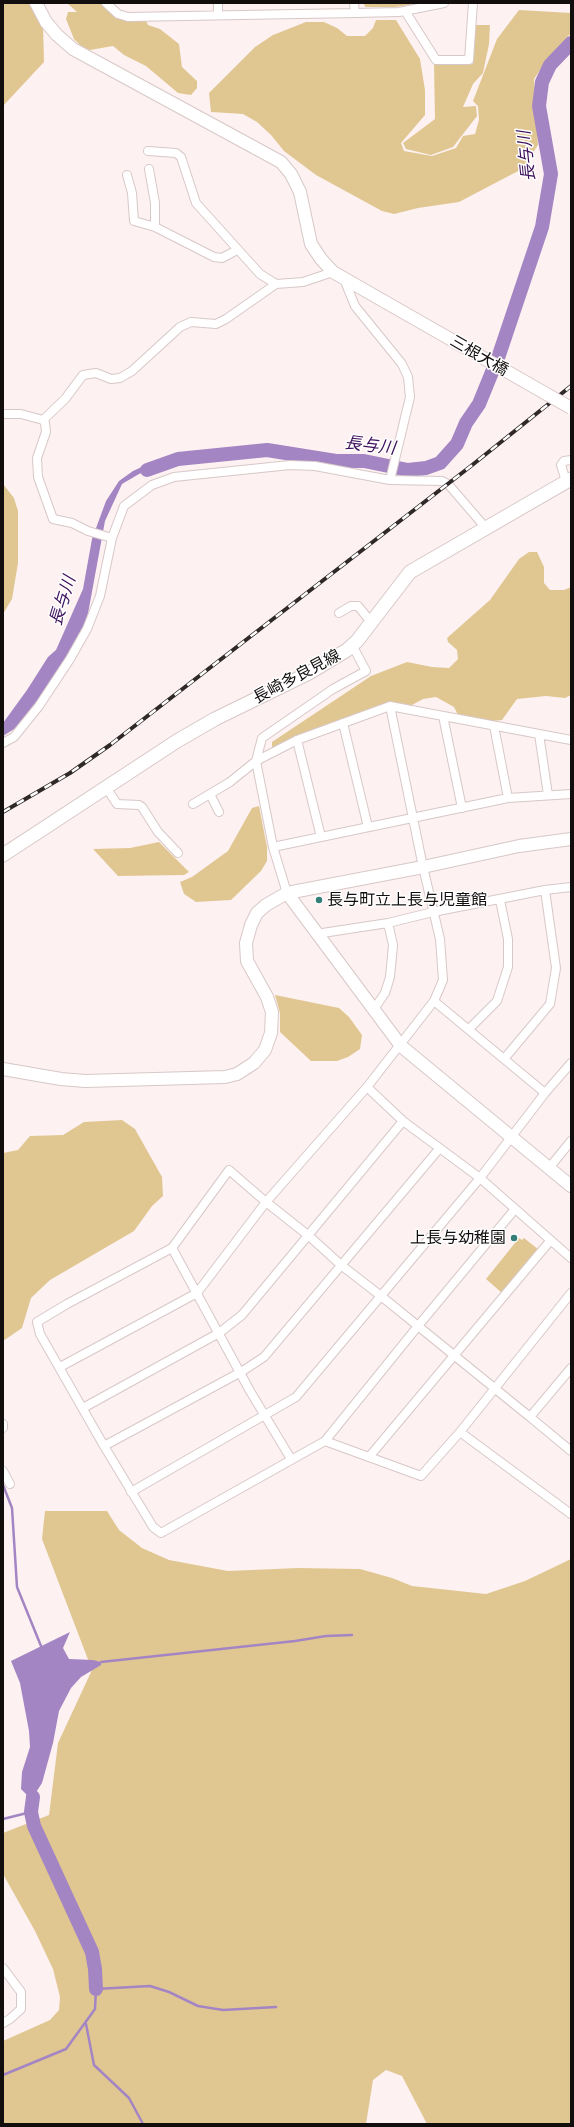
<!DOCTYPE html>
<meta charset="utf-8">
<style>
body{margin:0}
#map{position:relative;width:574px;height:2127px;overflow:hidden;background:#fef1f1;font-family:"Zilla Slab",serif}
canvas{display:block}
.frame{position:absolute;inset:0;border:4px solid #130e0e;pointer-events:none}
</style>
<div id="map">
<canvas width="574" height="2127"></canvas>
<div class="frame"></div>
</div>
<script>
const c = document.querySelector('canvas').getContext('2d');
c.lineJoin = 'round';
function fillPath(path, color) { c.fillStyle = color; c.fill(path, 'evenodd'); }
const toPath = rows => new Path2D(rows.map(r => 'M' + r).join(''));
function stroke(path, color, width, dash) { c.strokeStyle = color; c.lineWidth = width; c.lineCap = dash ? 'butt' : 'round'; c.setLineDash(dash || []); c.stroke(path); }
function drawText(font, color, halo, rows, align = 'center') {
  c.font = font + ' "Zilla Slab","Noto Sans JP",serif'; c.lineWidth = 3; c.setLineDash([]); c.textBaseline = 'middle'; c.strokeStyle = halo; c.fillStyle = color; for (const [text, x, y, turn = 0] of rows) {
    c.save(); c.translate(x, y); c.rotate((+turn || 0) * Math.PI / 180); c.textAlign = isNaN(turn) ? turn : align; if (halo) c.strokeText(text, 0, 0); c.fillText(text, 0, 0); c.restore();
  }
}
const green = toPath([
 [3,3,39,3,43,26,44,62,3,106],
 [67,3,103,3,115,14,145,19,148,25,160,29,179,44,182,67,197,81,197,88,191,95,178,93,146,66,124,55,113,46,90,50,82,47,74,39,66,19,68,12,77,12],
 [364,3,423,3,395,7,365,7],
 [519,10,571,13,571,33,548,58,534,79,538,145,522,169,459,202,418,208,394,214,382,211,316,175,284,151,271,135,257,122,243,114,211,112,209,93,255,47,273,35,306,22,324,22,337,28,347,36,365,36,373,28,376,20,396,20,420,59,425,90,425,115,401,143,404,151,432,156,456,148,463,136,475,134,479,120,478,106,473,101,497,39],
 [475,25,490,25,489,44,483,73,473,84,463,107,476,106,477,116,453,147,431,155,406,149,403,143,435,119,434,64,473,64],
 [3,484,14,498,18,511,18,563,12,599,3,614],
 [529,552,537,552,544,567,544,583,550,590,564,590,571,587,571,695,565,698,546,696,517,699,502,720,493,721,458,715,454,707,436,697,423,699,412,705,386,705,293,737,272,750,272,742,371,676,407,662,432,667,449,668,458,659,457,650,448,642,447,638,490,600,519,559],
 [259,806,267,847,267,861,261,871,231,900,196,902,184,894,180,882,192,877,228,851,252,808],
 [159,842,189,872,184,875,118,876,93,849,130,848],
 [275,995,339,1008,349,1017,362,1035,360,1049,348,1057,337,1061,311,1061,280,1032,280,1013],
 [122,1120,135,1129,162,1177,163,1196,152,1206,134,1231,50,1280,31,1298,22,1328,3,1341,3,1153,18,1150,30,1136,63,1135,84,1122],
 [519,1238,522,1240,524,1238,539,1250,502,1293,486,1279],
 [45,1511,107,1511,119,1530,142,1548,169,1560,228,1571,298,1568,360,1569,392,1578,412,1586,486,1594,525,1581,571,1559,571,2124,427,2124,402,2076,386,2070,373,2080,366,2124,3,2124,3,2041,50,2020,59,2010,60,1997,53,1969,35,1931,3,1874,3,1833,49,1815,58,1743,92,1670,42,1539]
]);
const water = toPath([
 [168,463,139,474,122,484,105,521,87,619,62,666,19,726,3,736,3,723,27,690,48,657,56,650,83,589,92,539,106,501,119,481,133,471,146,465],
 [70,1632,63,1648,69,1659,93,1660,101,1662,101,1665,81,1677,71,1688,59,1711,53,1743,42,1783,33,1797,28,1796,21,1789,22,1772,30,1747,29,1731,20,1683,11,1661]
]);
const stream = toPath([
 [3,1485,12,1508,17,1587,41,1646],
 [101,1662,295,1641,326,1636,352,1635],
 [3,1819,31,1812],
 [86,2024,94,2065,129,2098,143,2124],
 [3,2075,66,2049,95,2009,96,1989,150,1986,169,1992,198,2006,223,2010,276,2007]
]);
const river = toPath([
 [147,470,178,459,267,450,336,461,364,461,408,470,426,468,440,463,457,444,466,423,479,404,499,355,542,227,551,174,539,106,542,82,550,65,571,43],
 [33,1797,31,1812,34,1826,92,1952,95,1969,96,1989]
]);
const street = toPath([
 [106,3,118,14,128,17,355,13,354,3],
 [218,3,218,15],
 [405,11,436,60,469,60,473,3],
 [355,13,399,12,444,3],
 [148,151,176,153,181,157,196,203,260,274,276,284],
 [149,169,155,203,155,227],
 [127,175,132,193,134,221,155,227,214,257,222,258,237,250],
 [344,279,355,306,402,364,408,377,410,397,390,480],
 [3,414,21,414,43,420,45,423,46,432,37,458,38,477,53,519,72,523,88,531,112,538],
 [43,420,65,399,83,375,96,373,111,379,120,378,132,371,180,327,191,322,216,324,226,319,276,284,303,282,333,272],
 [566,481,561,465,564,461,571,460],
 [339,613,351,606,358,606,371,622],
 [443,716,462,808],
 [343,723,368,827],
 [494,726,508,798],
 [539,734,548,795],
 [297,740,321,837],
 [3,743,14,737,39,706,70,659,87,629,100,596,112,538,124,506,152,485,174,477,290,465,315,466,390,480,442,481,448,484,485,527],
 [106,787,117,804,139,805,142,807,158,832,178,853],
 [210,794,219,812],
 [193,804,230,782,256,761,262,738,333,689,366,671,352,645],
 [273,847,508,798,571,794],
 [287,893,273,847,256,761,297,740,390,706,571,740],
 [316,934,388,923,433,912,545,890,571,887],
 [434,1001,545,1093],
 [374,1009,385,993,390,977,393,945,388,923],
 [469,1029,497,1001,508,967,508,939,500,900],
 [504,1059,550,1004,556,968,545,890],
 [367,1087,403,1121,480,1178,571,1258],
 [549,1168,571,1141],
 [515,1209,418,1326,325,1441,161,1533,153,1527,104,1446,40,1334,37,1322,67,1304,172,1248,229,1170,266,1202,309,1236,341,1265,381,1296,418,1326,530,1417],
 [172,1248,250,1391,291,1459],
 [60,1367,197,1293,266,1202,367,1087,434,1001,443,980,440,939,423,867,390,706],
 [571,1368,530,1417,571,1451],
 [83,1408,219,1333,242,1315,403,1121],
 [3,1424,3,1428],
 [460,1432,571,1514],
 [325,1441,421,1476,460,1432,571,1293],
 [104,1446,241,1372,264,1357,439,1149],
 [369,1457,550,1241],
 [3,1471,10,1484],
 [131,1492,296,1397,480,1178,545,1093,571,1063],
 [3,1968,21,1992,21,2009,10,2019,3,2023]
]);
const secondary = toPath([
 [36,3,46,22,57,35,73,49,281,162,291,174,300,192,311,244,321,259,333,272,387,303],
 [287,893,401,1046,571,1186],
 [3,1069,61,1079,85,1081,225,1077,237,1074,254,1063,265,1050,271,1033,272,1012,267,997,247,961,246,943,251,925,257,913,266,905,287,893,423,867,519,846,571,839]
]);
const primary = toPath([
 [3,855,177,741,215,719,309,673,347,650,357,641,410,572,571,479]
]);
const rail = toPath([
 [3,812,70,773,110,745,471,466,571,386]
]);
const secondaryBridge = toPath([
 [387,303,571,408]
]);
const markers = [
 [319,900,4,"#367e78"],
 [514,1238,4,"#367e78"]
];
const streetNames = [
 ["三根大橋",479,356,30],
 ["長崎多良見線",297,677,-28]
];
const poiNames = [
 ["長与町立上長与児童館",327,900],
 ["上長与幼稚園",506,1238,"right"]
];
const waterNames = [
 ["長与川",527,156,-96],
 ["長与川",370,446,7],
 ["長与川",63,601,-73]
];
fillPath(green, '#e0c792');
fillPath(water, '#a485c3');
stroke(stream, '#a485c3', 2.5);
stroke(river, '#a485c3', 14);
stroke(street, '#d8c8c8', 10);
stroke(secondary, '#d8c8c8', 14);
stroke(primary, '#d8c8c8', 15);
stroke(street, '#fff', 8);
stroke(secondary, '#fff', 12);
stroke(primary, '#fff', 13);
stroke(rail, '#2f2929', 4);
stroke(rail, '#fff', 2.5, [8]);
stroke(secondaryBridge, '#d8c8c8', 14, []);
stroke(secondaryBridge, '#fff', 12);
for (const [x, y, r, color] of markers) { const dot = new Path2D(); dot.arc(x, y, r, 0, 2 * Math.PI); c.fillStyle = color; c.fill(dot); stroke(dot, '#fff', 1.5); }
drawText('16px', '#130e0e', '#fff', streetNames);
drawText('16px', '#130e0e', '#fff', poiNames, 'left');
drawText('italic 17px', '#3e115c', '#fff', waterNames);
</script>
